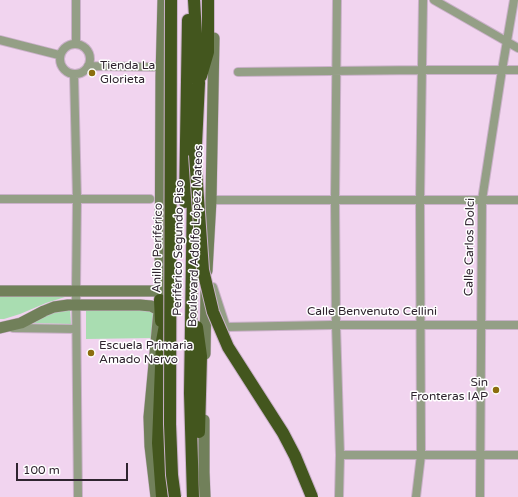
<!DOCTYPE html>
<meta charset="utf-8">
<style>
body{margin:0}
#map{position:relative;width:518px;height:497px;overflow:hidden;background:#f1d4ef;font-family:"Varela Round",sans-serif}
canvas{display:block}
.scale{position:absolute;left:16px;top:463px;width:112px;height:18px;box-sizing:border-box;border:2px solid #2f242f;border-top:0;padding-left:5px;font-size:12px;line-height:14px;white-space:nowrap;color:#2f242f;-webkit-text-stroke:3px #fff;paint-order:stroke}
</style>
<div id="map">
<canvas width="518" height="497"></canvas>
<div class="scale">100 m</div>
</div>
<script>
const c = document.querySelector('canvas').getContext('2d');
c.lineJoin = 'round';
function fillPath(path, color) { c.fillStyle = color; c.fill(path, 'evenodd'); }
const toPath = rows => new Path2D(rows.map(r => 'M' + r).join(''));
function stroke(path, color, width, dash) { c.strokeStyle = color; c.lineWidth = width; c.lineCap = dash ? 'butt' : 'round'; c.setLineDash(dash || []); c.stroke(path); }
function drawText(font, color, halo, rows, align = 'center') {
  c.font = font + ' "Varela Round",sans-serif'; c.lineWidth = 3; c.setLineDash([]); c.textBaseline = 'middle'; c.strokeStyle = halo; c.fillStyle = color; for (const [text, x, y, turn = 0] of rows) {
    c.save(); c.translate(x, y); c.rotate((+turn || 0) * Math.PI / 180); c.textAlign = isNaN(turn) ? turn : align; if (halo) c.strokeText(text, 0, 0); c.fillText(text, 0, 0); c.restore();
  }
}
const green = toPath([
 [0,297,65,297,46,303,20,314,4,319,0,319],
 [141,308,154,312,154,338,86,339,86,309],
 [70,309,71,324,25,323,46,314]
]);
const street = toPath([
 [337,0,335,200,336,325,340,455,339,497],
 [434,0,518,48],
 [0,40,59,55],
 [76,43,76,0],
 '60 59a15 15 0 1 1 30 0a15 15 0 1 1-30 0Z',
 [88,66,154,67],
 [238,72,422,70,518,70],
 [74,74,77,199,76,291,78,497],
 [0,199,150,199],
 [211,200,518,200],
 [213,287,226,327,225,331],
 [226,327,331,325,518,325],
 [13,328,76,329],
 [340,455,518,455],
 [416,497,421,455,420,200,423,0],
 [480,497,482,200,502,70,514,0]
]);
const secondary = toPath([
 [207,271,211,200,214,38],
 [0,291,160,291],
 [0,328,21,323,44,311,54,307,68,305,140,305,151,306,159,310],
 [205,354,206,292],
 [204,420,204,472,205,497],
 [156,497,150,446,149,417,160,300,161,77,163,0]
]);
const highway = toPath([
 [194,0,199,83,195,165],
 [201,76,208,52,208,0],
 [185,202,188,20],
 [160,300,161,321],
 [197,327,201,356,199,432],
 [162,497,158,443,162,341,168,309],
 [193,497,190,393,193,189]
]);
const highwayBridge = toPath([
 [171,0,170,424,172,475,175,497],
 [195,155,203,270,213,312,228,347,283,433,295,456,312,497]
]);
const markers = [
 [92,73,4,"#8b6d0e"],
 [91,353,4,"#8b6d0e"],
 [496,390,4,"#8b6d0e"]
];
const poiNames = [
 ["Tienda La",100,66],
 ["Glorieta",100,80],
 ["Escuela Primaria",99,346],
 ["Amado Nervo",99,360],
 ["Sin",488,383,"right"],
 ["Fronteras IAP",488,397,"right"]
];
const streetNames = [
 ["Boulevard Adolfo López Mateos",196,236,-88],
 ["Calle Carlos Dolci",470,247,-89],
 ["Anillo Periférico",158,248,-89],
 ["Periférico Segundo Piso",179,248,-89],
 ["Calle Benvenuto Cellini",372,312]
];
fillPath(green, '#a9ddb1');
stroke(street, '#cab1c9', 10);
stroke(secondary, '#cab1c9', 12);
stroke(highway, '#cab1c9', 14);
stroke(street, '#949f86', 8);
stroke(secondary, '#71805a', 11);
stroke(highway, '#43561e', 12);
stroke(highwayBridge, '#cab1c9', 14, []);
stroke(highwayBridge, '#43561e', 12);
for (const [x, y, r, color] of markers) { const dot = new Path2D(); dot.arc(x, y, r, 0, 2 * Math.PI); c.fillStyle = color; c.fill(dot); stroke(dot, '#fff', 1.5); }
drawText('12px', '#2f242f', '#fff', poiNames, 'left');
drawText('12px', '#2f242f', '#fff', streetNames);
</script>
